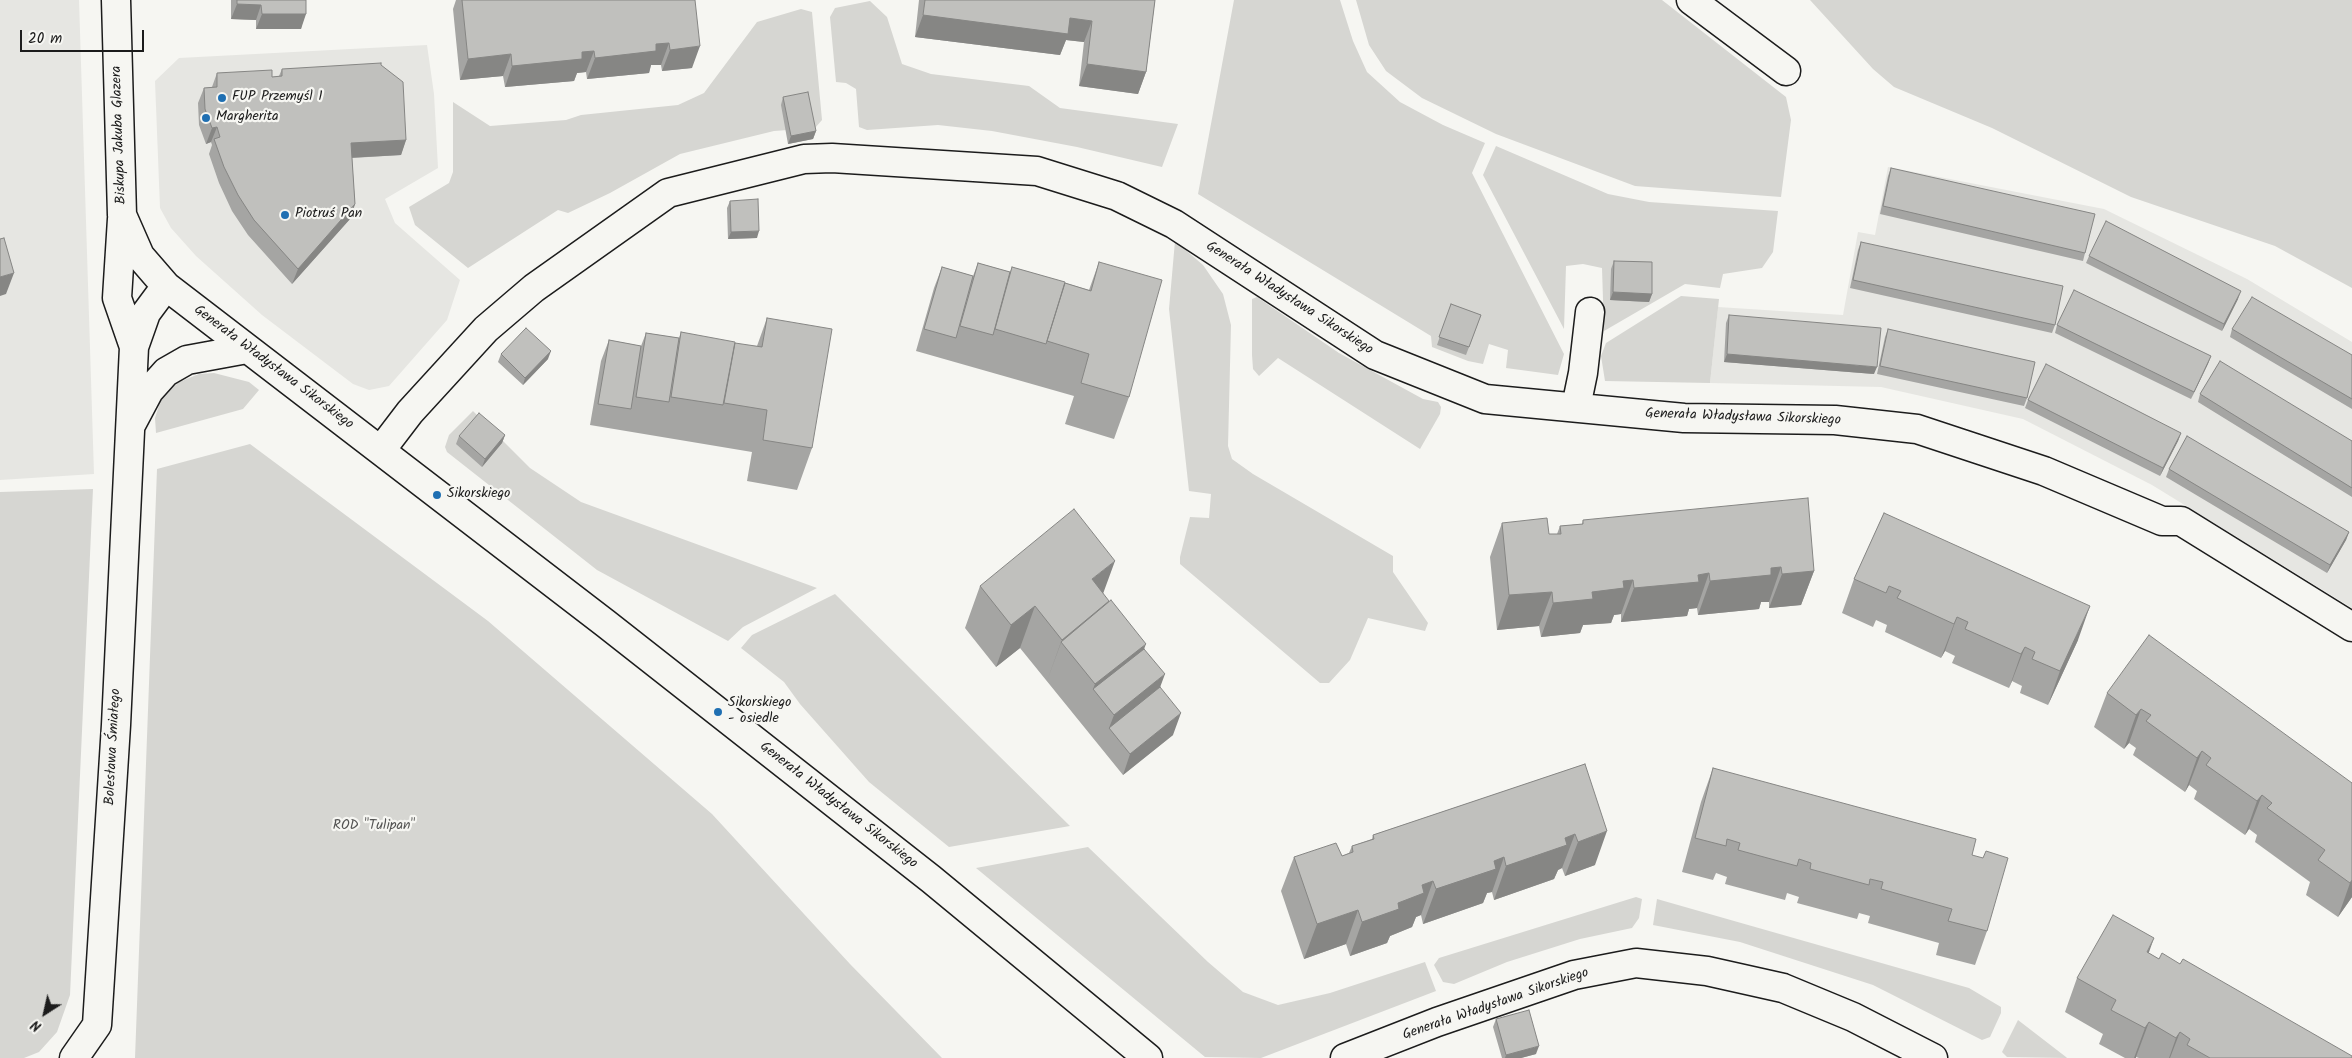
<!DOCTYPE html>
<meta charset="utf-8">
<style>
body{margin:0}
#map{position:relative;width:2352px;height:1058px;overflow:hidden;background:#f6f6f2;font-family:Kalam,sans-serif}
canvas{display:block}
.north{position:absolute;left:20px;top:988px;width:50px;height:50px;-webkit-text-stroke:4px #f6f6f2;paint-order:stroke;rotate:215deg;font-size:14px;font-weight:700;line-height:20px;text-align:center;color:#1c1c1c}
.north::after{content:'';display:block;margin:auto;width:18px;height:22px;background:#1c1c1c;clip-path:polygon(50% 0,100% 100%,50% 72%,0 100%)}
.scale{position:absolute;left:20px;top:30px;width:124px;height:22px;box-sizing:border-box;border:2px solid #1c1c1c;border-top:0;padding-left:6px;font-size:15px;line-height:18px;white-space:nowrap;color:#1c1c1c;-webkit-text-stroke:4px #f6f6f2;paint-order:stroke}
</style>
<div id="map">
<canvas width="2352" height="1058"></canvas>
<div class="north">N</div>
<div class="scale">20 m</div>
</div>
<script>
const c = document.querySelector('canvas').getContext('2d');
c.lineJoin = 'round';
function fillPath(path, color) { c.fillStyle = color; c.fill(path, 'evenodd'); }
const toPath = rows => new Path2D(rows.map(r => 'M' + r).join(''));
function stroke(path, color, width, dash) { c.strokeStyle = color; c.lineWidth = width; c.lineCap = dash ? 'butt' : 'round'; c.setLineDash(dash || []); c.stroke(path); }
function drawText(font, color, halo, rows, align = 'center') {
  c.font = font + ' Kalam,sans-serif'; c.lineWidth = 4.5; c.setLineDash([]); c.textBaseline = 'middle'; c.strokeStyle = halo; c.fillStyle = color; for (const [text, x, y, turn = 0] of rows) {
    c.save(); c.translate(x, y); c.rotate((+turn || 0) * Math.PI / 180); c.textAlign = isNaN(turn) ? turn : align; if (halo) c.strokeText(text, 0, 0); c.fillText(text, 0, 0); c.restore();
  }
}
const built = toPath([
 [0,0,79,0,94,474,0,480],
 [427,45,434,94,438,168,385,199,395,223,460,280,447,320,389,386,369,390,353,384,262,315,196,256,171,228,160,208,155,81,179,58],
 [1888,167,2104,209,2247,279,2352,342,2352,608,2152,485,2023,419,1881,387,1710,383,1718,307,1843,315,1858,232,1875,235]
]);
const green = toPath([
 [1234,0,1340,0,1353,41,1367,72,1400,102,1443,125,1485,143,1472,173,1564,354,1558,375,1506,368,1508,350,1489,344,1483,364,1468,361,1432,347,1431,336,1198,194],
 [1356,0,1662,0,1786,97,1791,120,1781,197,1635,186,1496,134,1422,98,1386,71,1369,45],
 [1810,0,2352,0,2352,288,2275,246,2131,197,1992,128,1894,87,1873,69],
 [870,1,887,17,902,64,931,74,1029,86,1060,108,1178,124,1162,167,1077,147,992,131,938,125,867,130,859,127,856,89,846,83,836,82,830,17,835,8],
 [801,9,812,12,822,120,815,128,774,131,680,154,610,193,568,213,558,210,468,268,415,225,409,207,449,183,453,172,453,102,490,126,566,120,581,115,678,105,704,93,757,22],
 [1496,146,1608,194,1649,202,1778,211,1773,252,1762,268,1723,274,1720,288,1685,284,1604,331,1602,268,1583,264,1566,266,1564,329,1483,175],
 [1175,241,1203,265,1223,294,1231,325,1228,446,1232,459,1253,474,1393,556,1393,572,1428,623,1425,631,1368,618,1350,660,1329,683,1320,683,1180,564,1180,557,1190,517,1209,518,1211,494,1189,491,1169,309],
 [1681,296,1719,299,1710,383,1605,381,1601,356,1606,343],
 [1257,297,1339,353,1423,399,1438,402,1441,407,1440,414,1420,449,1278,358,1259,376,1253,369,1252,355,1252,299],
 [214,373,249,382,259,390,243,409,156,433,155,418,162,396,179,382,199,374],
 [473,411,530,468,581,502,817,588,743,627,728,641,597,570,447,452,445,447,449,435],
 [250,444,488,621,712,814,850,964,942,1058,135,1058,157,469],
 [93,489,70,995,57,1032,39,1052,24,1058,0,1058,0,492],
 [835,594,1070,826,949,847,869,782,800,704,784,682,741,648,752,635],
 [1088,847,1208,962,1243,992,1278,1005,1330,993,1425,962,1436,991,1261,1058,1205,1057,976,868],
 [1636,897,1642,899,1639,918,1632,928,1580,939,1507,962,1454,984,1443,982,1434,965,1439,958],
 [1657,899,1969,988,2001,1007,2001,1013,1990,1037,1982,1040,1873,985,1740,942,1653,925],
 [2018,1020,2066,1057,2067,1058,2007,1057,2002,1052]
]);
const minor = toPath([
 [116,0,122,215,140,256,166,286,605,623,931,879,1148,1058],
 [1691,0,1786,71],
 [122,219,117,298,134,347],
 [1576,407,1583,373,1590,312],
 [132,423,149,391,166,372,187,360,247,349],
 [381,450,410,412,486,329,534,288,668,193,804,159,832,158,1037,171,1117,196,1174,224,1375,355,1485,399,1684,418,1835,420,1917,429,2044,471,2162,521,2181,521,2352,627],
 [74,1058,97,1025,116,725,134,347,146,313,166,286],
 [1345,1058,1437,1022,1574,975,1636,963,1707,971,1783,988,1853,1017,1933,1058]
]);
const wall = toPath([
 [231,0,306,0,301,29,256,29,256,20,231,19],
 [456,0,695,0,692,68,662,71,661,65,651,65,649,73,587,79,586,72,577,73,574,81,505,87,503,76,460,80,453,9],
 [919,0,1155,0,1146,72,1138,94,1079,86,1084,42,1066,40,1060,55,915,37],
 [381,65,406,140,401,155,352,158,355,204,350,219,292,284,248,235,232,211,219,183,209,154,212,145,211,142,206,144,199,125,198,103,204,88,212,87,217,73,272,77,279,76,282,69],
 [783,97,816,131,813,139,788,144,781,105],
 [1891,168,2085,253,2083,261,1880,214,1888,176],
 [730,201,757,238,728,239,727,208],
 [1861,242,2055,325,2052,333,1850,288,1858,250],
 [2089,256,2238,299,2222,331,2086,263],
 [1614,261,1652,294,1649,302,1610,300,1611,269],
 [1099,262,1129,397,1114,439,1065,424,1074,396,916,351,934,288,942,267,973,276,978,263,1010,272,1012,267,1089,290],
 [1451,304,1481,315,1466,355,1437,345],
 [1729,315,1874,374,1724,362,1726,323],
 [767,318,812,448,797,490,747,481,752,452,590,425,601,361,609,340,641,346,646,333,679,338,681,332,734,345,757,346],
 [2057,325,2211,356,2191,399,2055,333],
 [1888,329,2027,398,2024,406,1877,374,1885,337],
 [2232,329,2352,355,2352,409,2230,337],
 [501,354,548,359,523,385,498,362],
 [2200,394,2352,441,2352,497,2198,402],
 [2028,400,2181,433,2178,441,2160,476,2025,408],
 [505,435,502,443,482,467,456,444,459,436],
 [2169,469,2349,532,2346,540,2327,573,2166,477],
 [1884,513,2078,640,2048,705,2020,693,2022,686,2012,681,2009,688,1952,663,1955,656,1945,651,1941,658,1885,632,1887,625,1876,620,1873,627,1842,613,1854,579],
 [1583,520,1814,571,1801,605,1769,608,1769,602,1761,602,1759,609,1698,615,1697,608,1689,609,1687,616,1621,622,1621,614,1614,615,1611,623,1583,625,1580,633,1541,637,1539,626,1497,630,1490,557,1502,523,1549,534,1557,534,1560,526,1582,524],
 [980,586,1103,593,1108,603,1144,649,1160,687,1173,735,1123,775,1020,648,996,667,965,628],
 [2107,693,2352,783,2352,897,2338,917,2306,895,2310,882,2255,842,2257,835,2249,829,2245,835,2194,799,2197,791,2189,785,2185,792,2133,755,2136,748,2129,743,2124,749,2094,727],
 [1585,764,1595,865,1565,876,1562,868,1558,870,1554,879,1494,900,1492,892,1487,893,1483,903,1423,924,1421,915,1416,917,1412,927,1390,936,1387,943,1350,956,1346,944,1304,959,1281,891,1294,857,1342,856,1349,853,1352,846,1372,839,1373,835],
 [1713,768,1972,855,1987,931,1975,965,1936,955,1939,943,1868,923,1870,916,1859,913,1857,919,1797,903,1799,897,1787,893,1785,900,1725,884,1727,877,1716,873,1713,880,1682,872,1701,802],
 [2149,953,2159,959,2180,964,2352,1058,2139,1058,2136,1057,2136,1058,2125,1058,2099,1044,2103,1034,2065,1012,2077,978],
 [1496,1019,1536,1054,1521,1058,1502,1058,1493,1027]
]);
const shadedWall = toPath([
 [237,4,261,5,256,20,231,19],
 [262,14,306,14,301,29,256,29],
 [923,15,1070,18,1092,21,1084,42,1066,40,1060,55,915,37],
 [669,43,661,65,651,65,649,73,587,79,595,58,656,44],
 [700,46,692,68,662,71,670,50],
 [594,51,586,72,577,73,574,81,505,87,512,66,582,52],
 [511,54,503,76,460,80,468,59],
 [1087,64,1146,72,1138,94,1079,86],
 [217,127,211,142,206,144,212,128],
 [816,131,813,139,788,144,791,136],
 [406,140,401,155,346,158,351,143],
 [355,204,350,219,292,284,298,269],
 [759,231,757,238,728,239,731,232],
 [14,273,6,294,0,296,0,277],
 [2241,291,2238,299,2222,331,2224,324],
 [1613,292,1652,294,1649,302,1610,300],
 [551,351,548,359,523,385,525,378],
 [1727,354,1877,367,1874,374,1724,362],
 [2211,356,2208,364,2191,399,2194,392],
 [2181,433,2178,441,2160,476,2163,468],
 [505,435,502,443,482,467,485,459],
 [2349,532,2346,540,2327,573,2330,565],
 [1115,561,1100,602,1092,579],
 [1781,567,1769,602,1761,602,1759,609,1698,615,1710,581,1771,568],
 [1814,571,1801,605,1769,608,1782,574],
 [1709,573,1697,608,1689,609,1687,616,1621,622,1634,588],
 [1633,580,1621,614,1614,615,1611,623,1583,625,1580,633,1541,637,1553,603,1623,581],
 [1552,592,1539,626,1497,630,1509,595],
 [1109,601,1094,642,1061,642,1047,681,1062,640],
 [1035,606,1020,648,996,667,1011,625],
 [2090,606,2078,640,2048,705,2060,671],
 [1957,617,1945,651,1941,658,1954,624],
 [1146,644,1131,683,1093,689,1095,684],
 [2025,647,2012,681,2009,688,2021,654],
 [1165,674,1152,709,1109,728,1114,715],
 [2141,709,2129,743,2124,749,2136,715],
 [1181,713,1173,735,1123,775,1130,754],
 [2202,751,2189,785,2185,792,2197,758],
 [2262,795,2249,829,2245,835,2257,801],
 [1607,831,1595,865,1565,876,1578,842],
 [1575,834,1562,868,1558,870,1554,879,1494,900,1506,866,1565,838],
 [1504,857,1492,892,1487,893,1483,903,1423,924,1436,889,1494,861],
 [2352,880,2352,897,2338,917,2350,883],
 [1433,881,1421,915,1416,917,1412,927,1390,936,1387,943,1350,956,1362,922,1398,903,1422,885],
 [1358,910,1346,944,1304,959,1317,924],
 [2154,938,2142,972,2147,952],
 [2149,1022,2136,1057,2136,1058,2134,1058,2145,1028],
 [2180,1032,2170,1058,2169,1058,2176,1038],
 [1539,1046,1536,1054,1521,1058,1505,1058,1506,1055]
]);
const building = toPath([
 [237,0,306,0,306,14,262,14,261,5,237,4,237,0],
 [462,0,695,0,700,46,670,50,669,43,656,44,656,51,595,58,594,51,582,52,582,59,512,66,511,54,468,59,462,0],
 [925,0,1155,0,1146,72,1087,64,1092,21,1070,18,1068,34,923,15,925,0],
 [381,63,381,65,403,82,406,140,351,143,355,204,298,269,254,220,238,195,224,167,214,139,220,137,217,127,212,128,205,109,204,88,217,87,217,73,272,70,272,77,282,76,282,69,381,63],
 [808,92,816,131,791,136,783,97,808,92],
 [1891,168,2095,214,2085,253,1883,206,1891,168],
 [758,199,759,231,731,232,730,201,758,199],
 [2106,221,2241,291,2224,324,2089,256,2106,221],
 [4,238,14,273,0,277,0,239,4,238],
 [1861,242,2063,286,2055,325,1853,280,1861,242],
 [1614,261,1652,262,1652,294,1613,292,1614,261],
 [1099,262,1162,280,1129,397,1081,383,1089,354,1047,341,1065,283,1091,291,1099,262],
 [978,263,1010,272,993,335,960,326,978,263],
 [942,267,973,276,956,338,924,329,942,267],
 [1012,267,1065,282,1046,344,995,329,1012,267],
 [2074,290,2211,356,2194,392,2057,325,2074,290],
 [2252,297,2352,355,2352,399,2232,329,2252,297],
 [1451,304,1481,315,1469,347,1439,337,1451,304],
 [1729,315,1881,328,1877,367,1727,354,1729,315],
 [767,318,832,329,812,448,763,440,767,410,724,403,735,343,762,347,767,318],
 [526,328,551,351,525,378,501,354,526,328],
 [1888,329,2035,362,2027,398,1880,366,1888,329],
 [681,332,735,342,723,405,671,397,681,332],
 [646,333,679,338,669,402,636,397,646,333],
 [609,340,641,346,631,409,598,404,609,340],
 [2220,361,2352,441,2352,488,2200,394,2220,361],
 [2046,364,2181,433,2163,468,2028,400,2046,364],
 [479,413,505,435,485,459,459,436,479,413],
 [2187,436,2349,532,2330,565,2169,469,2187,436],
 [1808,498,1814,571,1782,574,1781,567,1771,568,1771,575,1710,581,1709,573,1698,575,1699,582,1634,588,1633,580,1623,581,1624,588,1592,592,1593,599,1553,603,1552,592,1509,595,1502,523,1547,518,1549,534,1561,534,1560,526,1583,524,1583,520,1808,498],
 [1074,509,1115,561,1092,579,1109,601,1062,640,1035,606,1011,625,980,586,1074,509],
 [1884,513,2090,606,2060,671,2032,659,2035,652,2025,647,2021,654,1965,629,1968,622,1957,617,1954,624,1897,598,1901,591,1889,586,1886,593,1854,579,1884,513],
 [1111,600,1146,644,1095,684,1061,642,1111,600],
 [2149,635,2352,783,2352,880,2350,883,2318,860,2325,850,2267,808,2272,803,2262,795,2257,801,2206,765,2211,758,2202,751,2197,758,2146,721,2151,715,2141,709,2136,715,2107,693,2149,635],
 [1144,649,1165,674,1114,715,1093,689,1144,649],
 [1160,687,1181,713,1130,754,1109,728,1160,687],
 [1585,764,1607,831,1578,842,1575,834,1565,838,1567,845,1506,866,1504,857,1494,861,1496,869,1436,889,1433,881,1422,885,1424,893,1398,903,1399,909,1362,922,1358,910,1317,924,1294,857,1336,843,1342,856,1353,852,1352,846,1374,839,1373,835,1585,764],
 [1713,768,1976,839,1972,855,1983,858,1986,851,2008,858,1987,931,1948,921,1952,909,1881,889,1883,882,1870,879,1869,885,1810,869,1811,863,1799,859,1797,866,1738,850,1740,843,1727,839,1726,846,1695,838,1713,768],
 [2113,915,2154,938,2147,952,2159,959,2162,953,2180,964,2183,959,2352,1056,2352,1058,2210,1058,2187,1045,2190,1039,2180,1032,2176,1038,2149,1022,2145,1028,2111,1010,2116,1000,2077,978,2113,915],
 [1529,1010,1539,1046,1506,1055,1496,1019,1529,1010]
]);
const markers = [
 [222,98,5,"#1f6fb2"],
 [206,118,5,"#1f6fb2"],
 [285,215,5,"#1f6fb2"],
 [437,495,5,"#1f6fb2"],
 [718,712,5,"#1f6fb2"]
];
const poiNames = [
 ["FUP Przemyśl 1",232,98],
 ["Margherita",216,118],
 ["Piotruś Pan",295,215],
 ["Sikorskiego",447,495],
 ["Sikorskiego",728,704],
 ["- osiedle",728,720]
];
const streetNames = [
 ["Biskupa Jakuba Glazera",120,135,-92],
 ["Generała Władysława Sikorskiego",1289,299,33],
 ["Generała Władysława Sikorskiego",273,368,37],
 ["Generała Władysława Sikorskiego",1743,418,2],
 ["Bolesława Śmiałego",114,747,-87],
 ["Generała Władysława Sikorskiego",838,806,38],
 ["Generała Władysława Sikorskiego",1496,1005,-19]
];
const parkNames = [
 ["ROD \"Tulipan\"",374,827]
];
fillPath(built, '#e6e6e2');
fillPath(green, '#d6d6d2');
stroke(minor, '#1c1c1c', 31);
stroke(minor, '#f6f6f2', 28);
fillPath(wall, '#a5a5a3');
fillPath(shadedWall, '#868684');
fillPath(building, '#c0c0bd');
stroke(building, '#868684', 1);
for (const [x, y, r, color] of markers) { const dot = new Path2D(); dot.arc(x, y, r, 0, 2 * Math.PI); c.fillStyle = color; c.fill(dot); stroke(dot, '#f6f6f2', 2); }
drawText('14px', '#1c1c1c', '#f6f6f2', poiNames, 'left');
drawText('14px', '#1c1c1c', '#f6f6f2', streetNames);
drawText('14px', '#545453', '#f6f6f2', parkNames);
</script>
